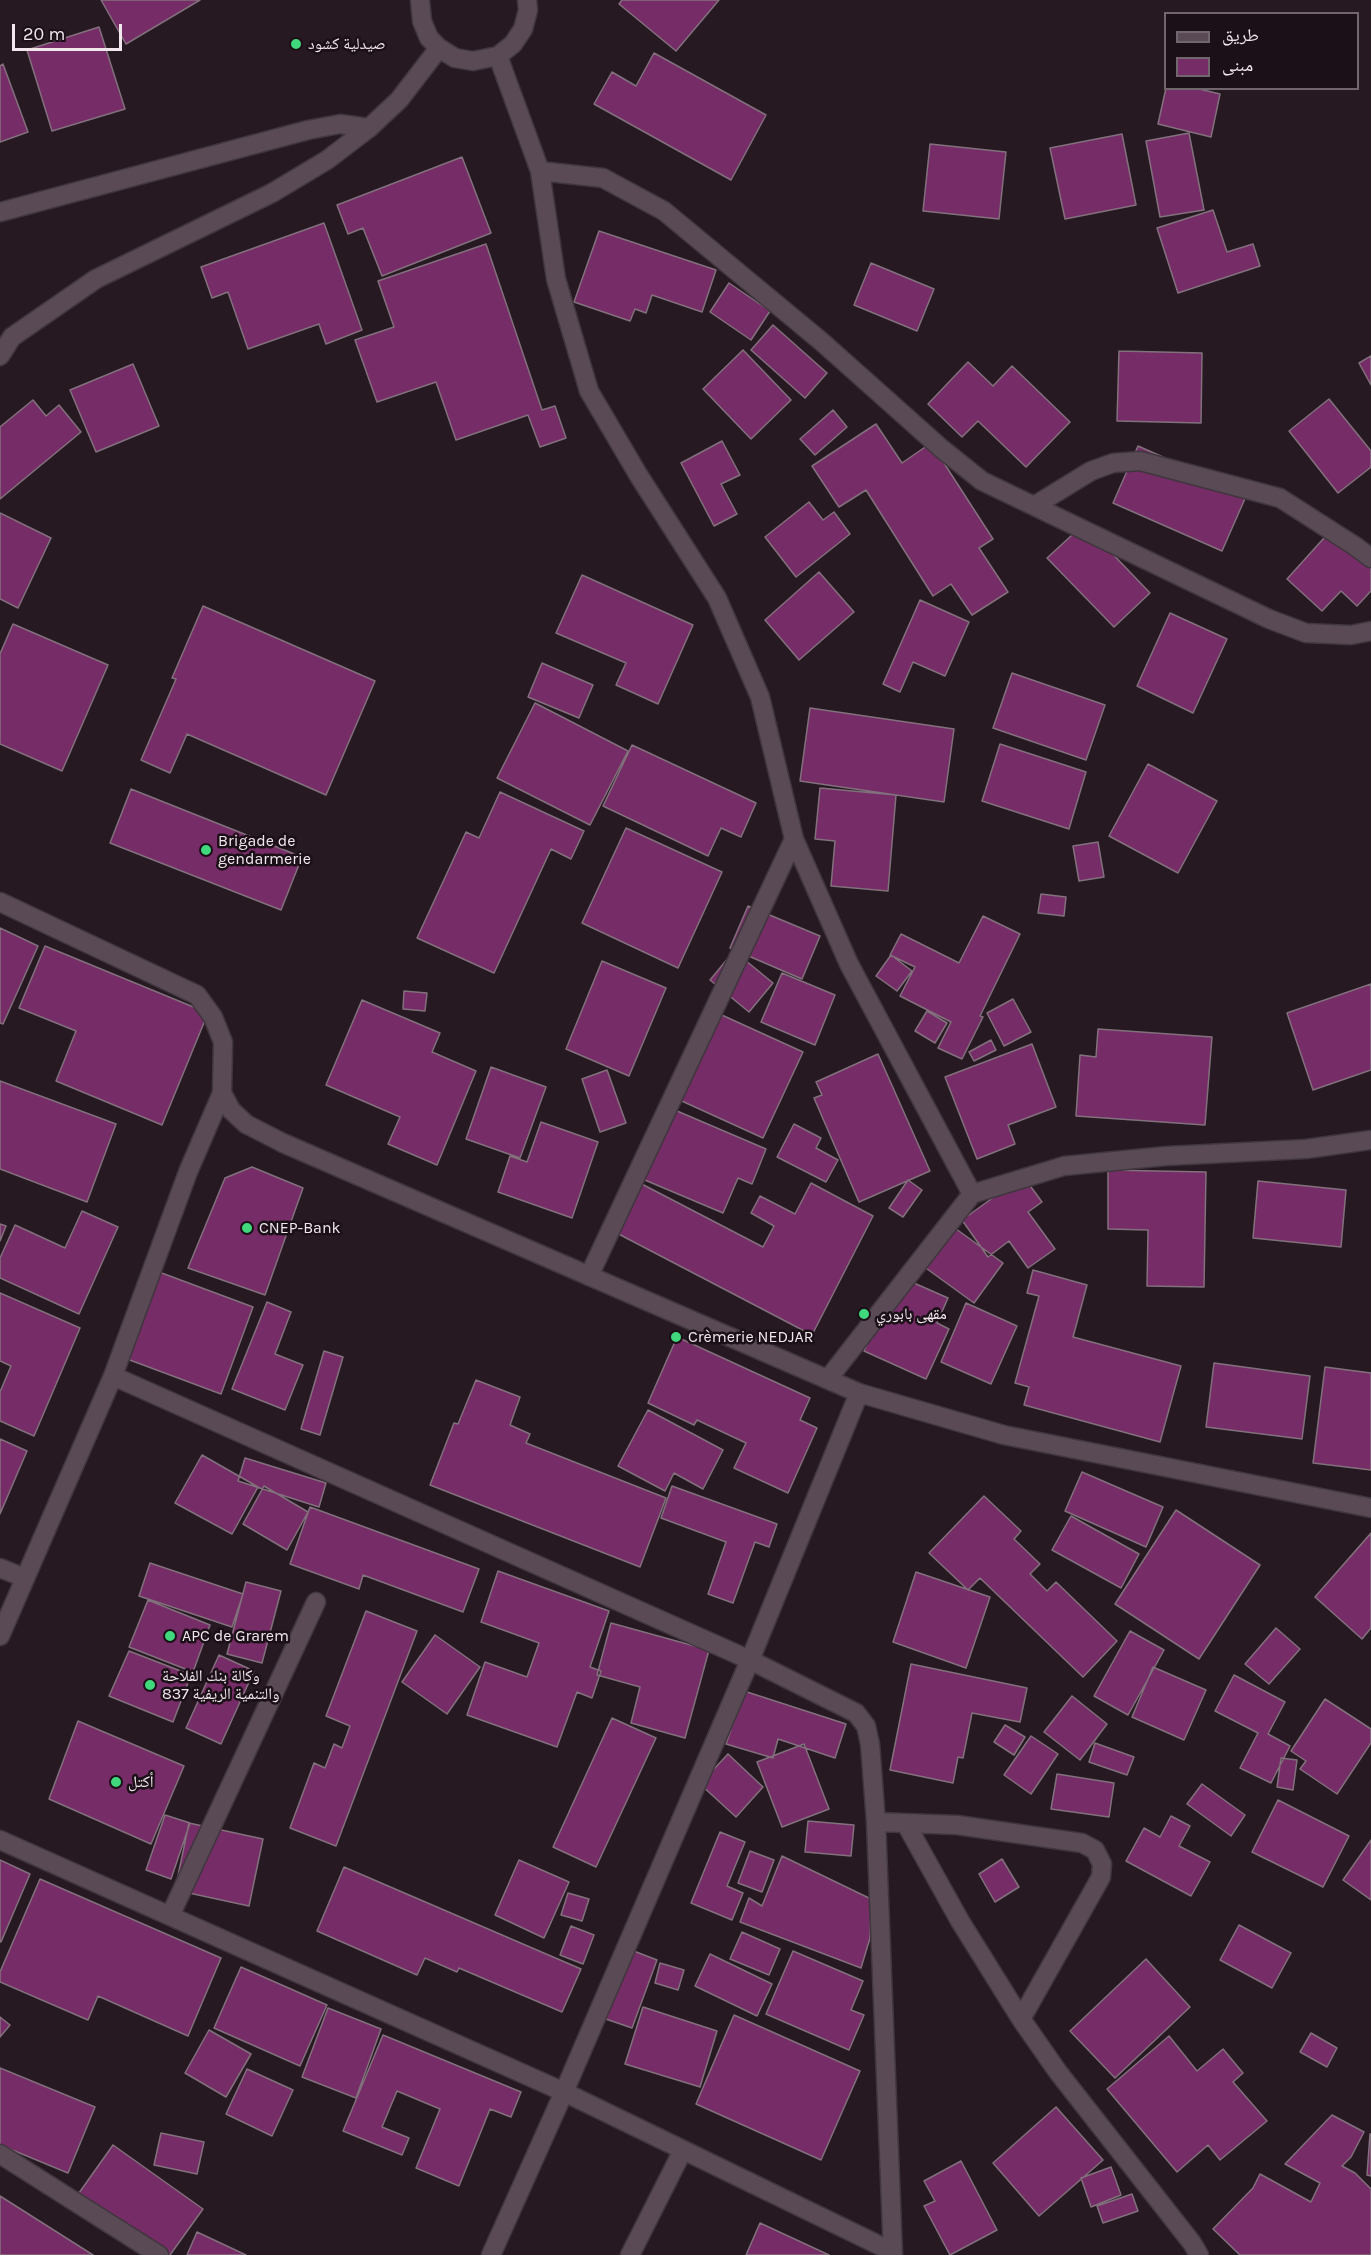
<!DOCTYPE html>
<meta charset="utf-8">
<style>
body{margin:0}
#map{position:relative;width:1371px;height:2255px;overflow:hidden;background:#261922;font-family:Karla,"Noto Naskh Arabic",sans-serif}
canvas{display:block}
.legend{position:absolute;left:1164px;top:12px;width:195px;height:78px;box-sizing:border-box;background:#1c1018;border:2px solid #71666d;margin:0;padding:8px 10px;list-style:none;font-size:18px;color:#f1e7ed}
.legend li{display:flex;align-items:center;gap:12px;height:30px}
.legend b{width:30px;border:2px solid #71666d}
.scale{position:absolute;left:12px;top:24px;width:110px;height:27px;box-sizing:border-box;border:3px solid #f1e7ed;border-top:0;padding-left:8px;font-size:18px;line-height:21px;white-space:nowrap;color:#f1e7ed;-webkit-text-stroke:4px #1c1018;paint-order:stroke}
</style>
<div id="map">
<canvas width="1371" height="2255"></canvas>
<ul class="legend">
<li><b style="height:8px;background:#594a55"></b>طريق</li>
<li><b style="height:16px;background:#762c66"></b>مبنى</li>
</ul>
<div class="scale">20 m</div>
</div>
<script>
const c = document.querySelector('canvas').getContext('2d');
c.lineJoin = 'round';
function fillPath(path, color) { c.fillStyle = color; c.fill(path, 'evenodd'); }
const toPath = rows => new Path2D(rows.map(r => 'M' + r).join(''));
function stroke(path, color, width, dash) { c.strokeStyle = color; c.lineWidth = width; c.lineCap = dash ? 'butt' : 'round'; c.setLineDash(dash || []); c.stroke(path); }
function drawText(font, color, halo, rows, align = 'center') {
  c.font = font + ' Karla,"Noto Naskh Arabic",sans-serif'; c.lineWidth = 5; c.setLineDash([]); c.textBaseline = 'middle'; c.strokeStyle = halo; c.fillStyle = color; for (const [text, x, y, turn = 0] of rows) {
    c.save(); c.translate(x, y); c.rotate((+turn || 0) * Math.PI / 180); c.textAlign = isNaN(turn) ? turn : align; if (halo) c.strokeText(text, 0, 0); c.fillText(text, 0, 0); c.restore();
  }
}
const building = toPath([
 [101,0,200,0,126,44,101,0],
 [622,0,719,0,676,51,619,4,622,0],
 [99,27,125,109,52,131,27,50,99,27],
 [654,53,766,115,731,180,594,104,612,72,636,86,654,53],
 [3,64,28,132,0,142,0,66,3,64],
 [1166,88,1195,88,1220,94,1211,137,1158,124,1166,88],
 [1189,133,1204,210,1160,217,1146,141,1189,133],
 [1122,134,1136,205,1065,219,1050,148,1122,134],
 [930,144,1006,152,999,219,923,211,930,144],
 [462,157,491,233,382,276,363,228,348,234,337,205,462,157],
 [1213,210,1227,252,1253,244,1260,266,1178,293,1157,228,1213,210],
 [324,223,362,330,326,344,319,324,248,349,228,292,212,298,201,267,324,223],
 [599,231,716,270,702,312,652,295,646,313,635,309,630,321,574,302,599,231],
 [486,244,542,410,555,406,566,438,540,447,528,415,456,440,436,382,377,402,355,340,394,327,378,281,486,244],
 [871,263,934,289,917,331,854,305,871,263],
 [729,283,770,311,751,340,710,312,729,283],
 [773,325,827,373,805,398,751,350,773,325],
 [743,350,791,400,751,439,703,389,743,350],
 [1119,351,1202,353,1201,423,1117,421,1119,351],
 [1371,356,1371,385,1359,363,1371,356],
 [968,362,993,386,1012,366,1070,422,1026,467,978,421,962,437,928,404,968,362],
 [133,364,159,426,96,452,70,390,133,364],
 [1329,399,1371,451,1371,467,1338,493,1289,431,1329,399],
 [33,400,46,416,59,405,81,432,0,499,0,427,33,400],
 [833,410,847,427,815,455,800,439,833,410],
 [876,424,902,463,931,443,993,539,979,548,1008,592,972,615,951,584,933,596,866,490,839,507,812,466,876,424],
 [722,441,740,475,721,484,737,514,714,526,681,463,722,441],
 [1138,446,1247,494,1222,551,1113,503,1138,446],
 [809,502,823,520,834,512,850,534,796,577,765,537,809,502],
 [0,513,51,538,18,608,0,599,0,513],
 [1084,524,1150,593,1114,627,1047,558,1084,524],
 [1333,528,1371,563,1371,591,1357,606,1341,591,1322,611,1287,579,1333,528],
 [819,572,854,612,799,660,765,620,819,572],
 [582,575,693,625,658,704,616,685,626,663,556,633,582,575],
 [920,600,969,622,945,676,913,662,900,692,883,684,920,600],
 [203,606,375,681,326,795,187,734,170,773,141,760,176,679,172,678,203,606],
 [1170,613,1227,639,1193,713,1137,686,1170,613],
 [13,624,108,665,62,771,0,744,0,654,13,624],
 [542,663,593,685,579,718,528,697,542,663],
 [1012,673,1105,705,1086,760,993,728,1012,673],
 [535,703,628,751,590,825,497,778,535,703],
 [810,708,954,729,944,802,800,781,810,708],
 [1000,744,1086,772,1069,829,982,801,1000,744],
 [632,745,756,803,741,837,721,828,708,856,603,806,632,745],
 [1148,764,1217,801,1178,873,1109,836,1148,764],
 [820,788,896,795,888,891,831,886,835,841,815,839,820,788],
 [131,789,302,857,281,910,110,843,131,789],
 [500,792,584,831,571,859,551,849,494,973,417,938,466,832,479,838,500,792],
 [626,828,722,872,678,968,582,923,626,828],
 [1098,842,1104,877,1079,881,1073,846,1098,842],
 [1041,894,1066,897,1064,916,1038,913,1041,894],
 [748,906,820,936,802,979,730,948,748,906],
 [983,916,1020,934,980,1016,983,1017,962,1059,938,1048,951,1022,900,996,915,967,890,955,901,934,959,963,983,916],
 [0,928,38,946,3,1024,0,1023,0,928],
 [45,946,208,1013,162,1125,56,1081,76,1031,19,1008,45,946],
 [734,951,773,983,749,1012,710,980,734,951],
 [891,955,912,971,897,991,876,976,891,955],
 [602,961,666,988,629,1076,566,1049,602,961],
 [782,973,835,995,815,1045,761,1022,782,973],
 [1371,984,1371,1070,1313,1090,1287,1013,1371,984],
 [404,991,427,993,425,1011,403,1009,404,991],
 [1013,999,1031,1032,1004,1046,987,1013,1013,999],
 [362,1000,440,1033,432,1052,476,1071,437,1165,388,1144,400,1117,326,1085,362,1000],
 [713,1011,803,1052,763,1138,673,1097,713,1011],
 [927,1011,947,1023,935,1043,915,1031,927,1011],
 [1098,1029,1212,1037,1205,1125,1076,1116,1080,1055,1096,1057,1098,1029],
 [991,1040,996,1050,974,1061,969,1052,991,1040],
 [1032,1044,1056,1107,1008,1125,1015,1144,977,1159,945,1077,1032,1044],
 [878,1054,930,1171,859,1202,814,1098,822,1095,816,1082,878,1054],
 [491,1067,546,1087,520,1158,466,1139,491,1067],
 [607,1070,626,1123,600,1132,582,1079,607,1070],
 [0,1081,116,1124,87,1202,0,1169,0,1081],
 [663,1105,766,1149,752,1184,738,1178,723,1213,633,1175,663,1105],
 [541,1122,598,1142,572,1218,498,1192,510,1156,527,1162,541,1122],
 [794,1124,821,1138,816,1148,838,1160,826,1182,777,1157,794,1124],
 [252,1167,303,1188,265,1295,188,1268,225,1178,252,1167],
 [1108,1170,1206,1172,1204,1287,1147,1286,1148,1230,1108,1229,1108,1170],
 [1023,1176,1042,1202,1028,1212,1055,1249,1028,1268,1009,1241,988,1257,962,1220,1023,1176],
 [634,1180,763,1247,774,1226,751,1213,760,1196,795,1214,811,1183,873,1216,812,1335,609,1229,634,1180],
 [908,1180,922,1190,903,1217,889,1208,908,1180],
 [1258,1181,1346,1190,1341,1247,1253,1238,1258,1181],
 [82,1211,118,1227,79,1314,0,1278,0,1258,15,1225,65,1248,82,1211],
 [0,1224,6,1226,0,1241,0,1224],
 [952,1226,1003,1263,974,1303,923,1266,952,1226],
 [151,1269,253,1307,221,1394,119,1356,151,1269],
 [1033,1270,1087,1285,1073,1337,1181,1366,1160,1442,1024,1405,1029,1387,1015,1383,1039,1296,1027,1293,1033,1270],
 [898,1276,948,1298,937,1323,949,1329,926,1379,864,1351,898,1276],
 [0,1293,80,1328,34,1436,0,1421,0,1392,11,1366,0,1361,0,1293],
 [267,1302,291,1312,275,1354,303,1365,285,1410,232,1389,267,1302],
 [966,1303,1017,1326,991,1384,941,1362,966,1303],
 [677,1337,810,1398,800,1420,817,1428,788,1493,734,1468,746,1443,697,1420,694,1425,648,1403,677,1337],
 [324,1351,343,1357,320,1435,301,1429,324,1351],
 [1214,1363,1310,1376,1302,1439,1206,1427,1214,1363],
 [1325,1367,1371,1373,1371,1470,1313,1463,1325,1367],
 [476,1380,520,1397,510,1425,530,1434,526,1443,666,1498,640,1567,430,1485,454,1423,458,1424,476,1380],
 [648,1410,723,1450,703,1489,674,1473,665,1491,618,1466,648,1410],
 [0,1439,27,1451,0,1514,0,1439],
 [202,1455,258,1487,232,1534,175,1503,202,1455],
 [245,1458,326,1483,319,1507,238,1481,245,1458],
 [1082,1472,1163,1507,1146,1547,1065,1511,1082,1472],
 [264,1486,308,1512,287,1550,243,1524,264,1486],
 [672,1486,777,1524,769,1547,755,1542,733,1603,708,1594,726,1542,661,1518,672,1486],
 [984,1496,1021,1531,1014,1539,1040,1564,1030,1574,1047,1591,1056,1582,1117,1641,1083,1677,980,1578,968,1590,929,1553,984,1496],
 [310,1507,479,1569,463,1612,363,1575,359,1589,290,1564,310,1507],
 [1176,1510,1260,1565,1199,1659,1115,1604,1176,1510],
 [1071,1516,1139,1554,1121,1588,1052,1550,1071,1516],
 [1371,1533,1371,1628,1362,1639,1315,1597,1371,1533],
 [150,1563,243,1594,232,1627,139,1596,150,1563],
 [498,1571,609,1611,590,1667,601,1671,592,1698,577,1692,557,1747,467,1715,485,1662,527,1677,539,1643,481,1622,498,1571],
 [916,1572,990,1597,966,1668,893,1642,916,1572],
 [246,1582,281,1591,262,1663,227,1654,246,1582],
 [148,1600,210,1625,193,1672,129,1647,148,1600],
 [366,1611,417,1631,336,1846,290,1828,314,1763,325,1768,334,1744,342,1748,350,1726,326,1716,366,1611],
 [611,1623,709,1650,685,1738,631,1723,640,1687,597,1675,611,1623],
 [1276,1628,1300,1649,1269,1684,1245,1664,1276,1628],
 [1130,1631,1164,1650,1128,1715,1094,1696,1130,1631],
 [435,1635,480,1667,447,1714,402,1682,435,1635],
 [129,1651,191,1675,173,1722,109,1696,129,1651],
 [219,1655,254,1671,221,1744,186,1728,219,1655],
 [911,1664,1027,1688,1020,1722,972,1713,963,1758,958,1757,953,1783,890,1770,911,1664],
 [1153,1667,1206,1690,1184,1740,1132,1717,1153,1667],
 [1234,1675,1285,1702,1268,1734,1290,1746,1271,1783,1240,1768,1258,1733,1215,1711,1234,1675],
 [744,1691,846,1724,835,1758,778,1739,773,1758,726,1744,744,1691],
 [1072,1696,1107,1724,1080,1760,1044,1732,1072,1696],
 [1325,1699,1371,1729,1371,1743,1337,1794,1300,1769,1306,1761,1291,1751,1325,1699],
 [612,1718,656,1738,596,1867,553,1847,612,1718],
 [78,1721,184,1766,151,1844,49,1799,78,1721],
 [1005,1725,1025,1737,1014,1755,994,1742,1005,1725],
 [1031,1736,1058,1754,1031,1794,1004,1775,1031,1736],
 [1095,1743,1134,1757,1127,1775,1089,1762,1095,1743],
 [804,1744,829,1809,782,1827,757,1762,804,1744],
 [728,1754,763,1787,736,1817,700,1784,728,1754],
 [1281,1758,1297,1760,1293,1790,1277,1787,1281,1758],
 [1057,1774,1114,1783,1109,1817,1051,1809,1057,1774],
 [1202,1784,1245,1815,1231,1836,1187,1804,1202,1784],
 [1278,1800,1349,1836,1323,1887,1252,1852,1278,1800],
 [165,1815,190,1823,171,1879,146,1870,165,1815],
 [1171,1816,1190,1826,1179,1846,1210,1862,1191,1896,1126,1861,1144,1828,1160,1837,1171,1816],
 [808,1821,854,1825,851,1856,805,1852,808,1821],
 [189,1823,263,1839,249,1906,175,1890,189,1823],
 [720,1832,745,1842,727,1886,743,1893,732,1920,691,1903,720,1832],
 [1371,1840,1371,1900,1343,1880,1371,1840],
 [750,1851,774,1860,762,1892,738,1883,750,1851],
 [782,1856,871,1899,870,1938,861,1968,740,1922,749,1898,762,1906,782,1856],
 [1002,1859,1019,1887,995,1902,979,1874,1002,1859],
 [0,1860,30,1874,1,1942,0,1942,0,1860],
 [519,1860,569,1882,544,1938,495,1915,519,1860],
 [344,1867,581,1969,562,2012,459,1968,457,1972,425,1958,417,1975,317,1931,344,1867],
 [40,1879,221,1958,188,2036,98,1996,88,2020,0,1982,0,1972,40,1879],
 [568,1893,589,1899,582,1921,561,1915,568,1893],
 [1239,1925,1291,1953,1272,1988,1220,1960,1239,1925],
 [571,1926,594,1935,583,1964,560,1955,571,1926],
 [742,1932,780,1949,769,1975,730,1959,742,1932],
 [626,1948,657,1960,632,2028,600,2017,626,1948],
 [793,1951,863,1981,851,2010,864,2015,849,2050,766,2014,793,1951],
 [710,1954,772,1984,757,2016,695,1986,710,1954],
 [1146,1959,1190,2007,1115,2078,1070,2031,1146,1959],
 [660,1963,684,1970,678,1990,655,1983,660,1963],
 [241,1967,327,2005,300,2066,214,2028,241,1967],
 [643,2007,717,2031,700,2087,625,2064,643,2007],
 [328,2008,381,2029,356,2098,302,2077,328,2008],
 [734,2015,860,2071,821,2160,696,2104,734,2015],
 [0,2017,10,2025,0,2037,0,2017],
 [209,2030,251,2054,226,2097,185,2073,209,2030],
 [1311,2033,1337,2048,1327,2067,1300,2052,1311,2033],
 [383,2035,521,2092,511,2117,490,2109,459,2186,416,2168,440,2109,397,2091,382,2127,409,2138,402,2155,343,2131,383,2035],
 [1169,2036,1197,2071,1223,2049,1243,2073,1233,2082,1267,2121,1220,2160,1208,2145,1177,2172,1107,2089,1169,2036],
 [0,2068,95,2107,68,2173,0,2145,0,2068],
 [247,2069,293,2090,272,2136,226,2114,247,2069],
 [1056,2107,1103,2160,1039,2216,993,2163,1056,2107],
 [1332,2115,1364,2132,1351,2157,1342,2166,1355,2173,1371,2189,1371,2255,1240,2255,1213,2229,1253,2188,1260,2174,1311,2202,1320,2183,1285,2164,1332,2115],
 [161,2133,204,2142,197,2174,154,2165,161,2133],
 [1370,2134,1371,2134,1371,2176,1367,2175,1370,2134],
 [113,2145,203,2209,170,2255,149,2255,74,2200,113,2145],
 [961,2161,997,2230,950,2255,924,2206,935,2201,924,2181,961,2161],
 [1111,2167,1121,2195,1091,2207,1081,2178,1111,2167],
 [1132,2194,1138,2211,1103,2223,1097,2206,1132,2194],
 [0,2196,93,2255,0,2255,0,2196],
 [760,2223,829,2255,746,2255,760,2223],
 [197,2232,246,2255,187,2255,197,2232]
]);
const street = toPath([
 [498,56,540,171,556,279,589,391,639,476,717,598,760,697,794,839,849,964,972,1194,828,1379],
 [540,171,603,178,664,211,822,342,942,449,982,481,1269,619,1306,633,1351,635,1371,631],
 [0,212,308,130,340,124,369,128],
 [1034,506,1091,471,1113,463,1140,461,1280,498,1355,546,1371,558],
 [972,1194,1064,1166,1166,1156,1306,1149,1371,1140],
 [589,1276,794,839],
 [113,1376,750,1660,856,1713,866,1726,870,1744,876,1822,893,2255],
 [0,1568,25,1578],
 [0,1636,113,1376,188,1172,222,1093],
 [876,1822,957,1825,1082,1843,1095,1850,1102,1864,1101,1877,1021,2019],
 [906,1824,960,1921,1021,2019,1058,2072,1192,2243,1199,2255],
 [0,1840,564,2092,893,2252],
 [170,1916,316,1602],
 [0,2154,159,2255],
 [630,2255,683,2150]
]);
const secondary = toPath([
 [420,0,422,21,429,38,439,48,455,58,473,61,498,56,513,44,523,29,528,10,527,0],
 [0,356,12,337,96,279,272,193,327,160,369,128,399,100,439,48],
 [0,902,197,995,213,1017,223,1042,222,1093,231,1110,246,1124,283,1143,859,1393,1004,1435,1371,1508],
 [491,2255,564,2092,750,1660,859,1393]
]);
const markers = [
 [296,44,6,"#40d77d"],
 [206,850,6,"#40d77d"],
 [247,1228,6,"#40d77d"],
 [864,1314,6,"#40d77d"],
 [676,1337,6,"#40d77d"],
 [170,1636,6,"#40d77d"],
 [150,1685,6,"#40d77d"],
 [116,1782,6,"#40d77d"]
];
const poiNames = [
 ["صيدلية كشود",308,44],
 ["Brigade de",218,841],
 ["gendarmerie",218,859],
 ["CNEP-Bank",259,1228],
 ["مقهى بابوري",876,1314],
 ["Crèmerie NEDJAR",688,1337],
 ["APC de Grarem",182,1636],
 ["وكالة بنك الفلاحة",162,1676],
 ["والتنمية الريفية 837",162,1694],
 ["أكتل",128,1782]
];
fillPath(building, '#762c66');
stroke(building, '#82717d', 1.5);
stroke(street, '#40363d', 21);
stroke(secondary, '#40363d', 21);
stroke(street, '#594a55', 18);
stroke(secondary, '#594a55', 18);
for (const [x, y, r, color] of markers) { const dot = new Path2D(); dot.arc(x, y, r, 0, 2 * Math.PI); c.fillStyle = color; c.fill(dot); stroke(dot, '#1c1018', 2); }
drawText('16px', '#f1e7ed', '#1c1018', poiNames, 'left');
</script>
